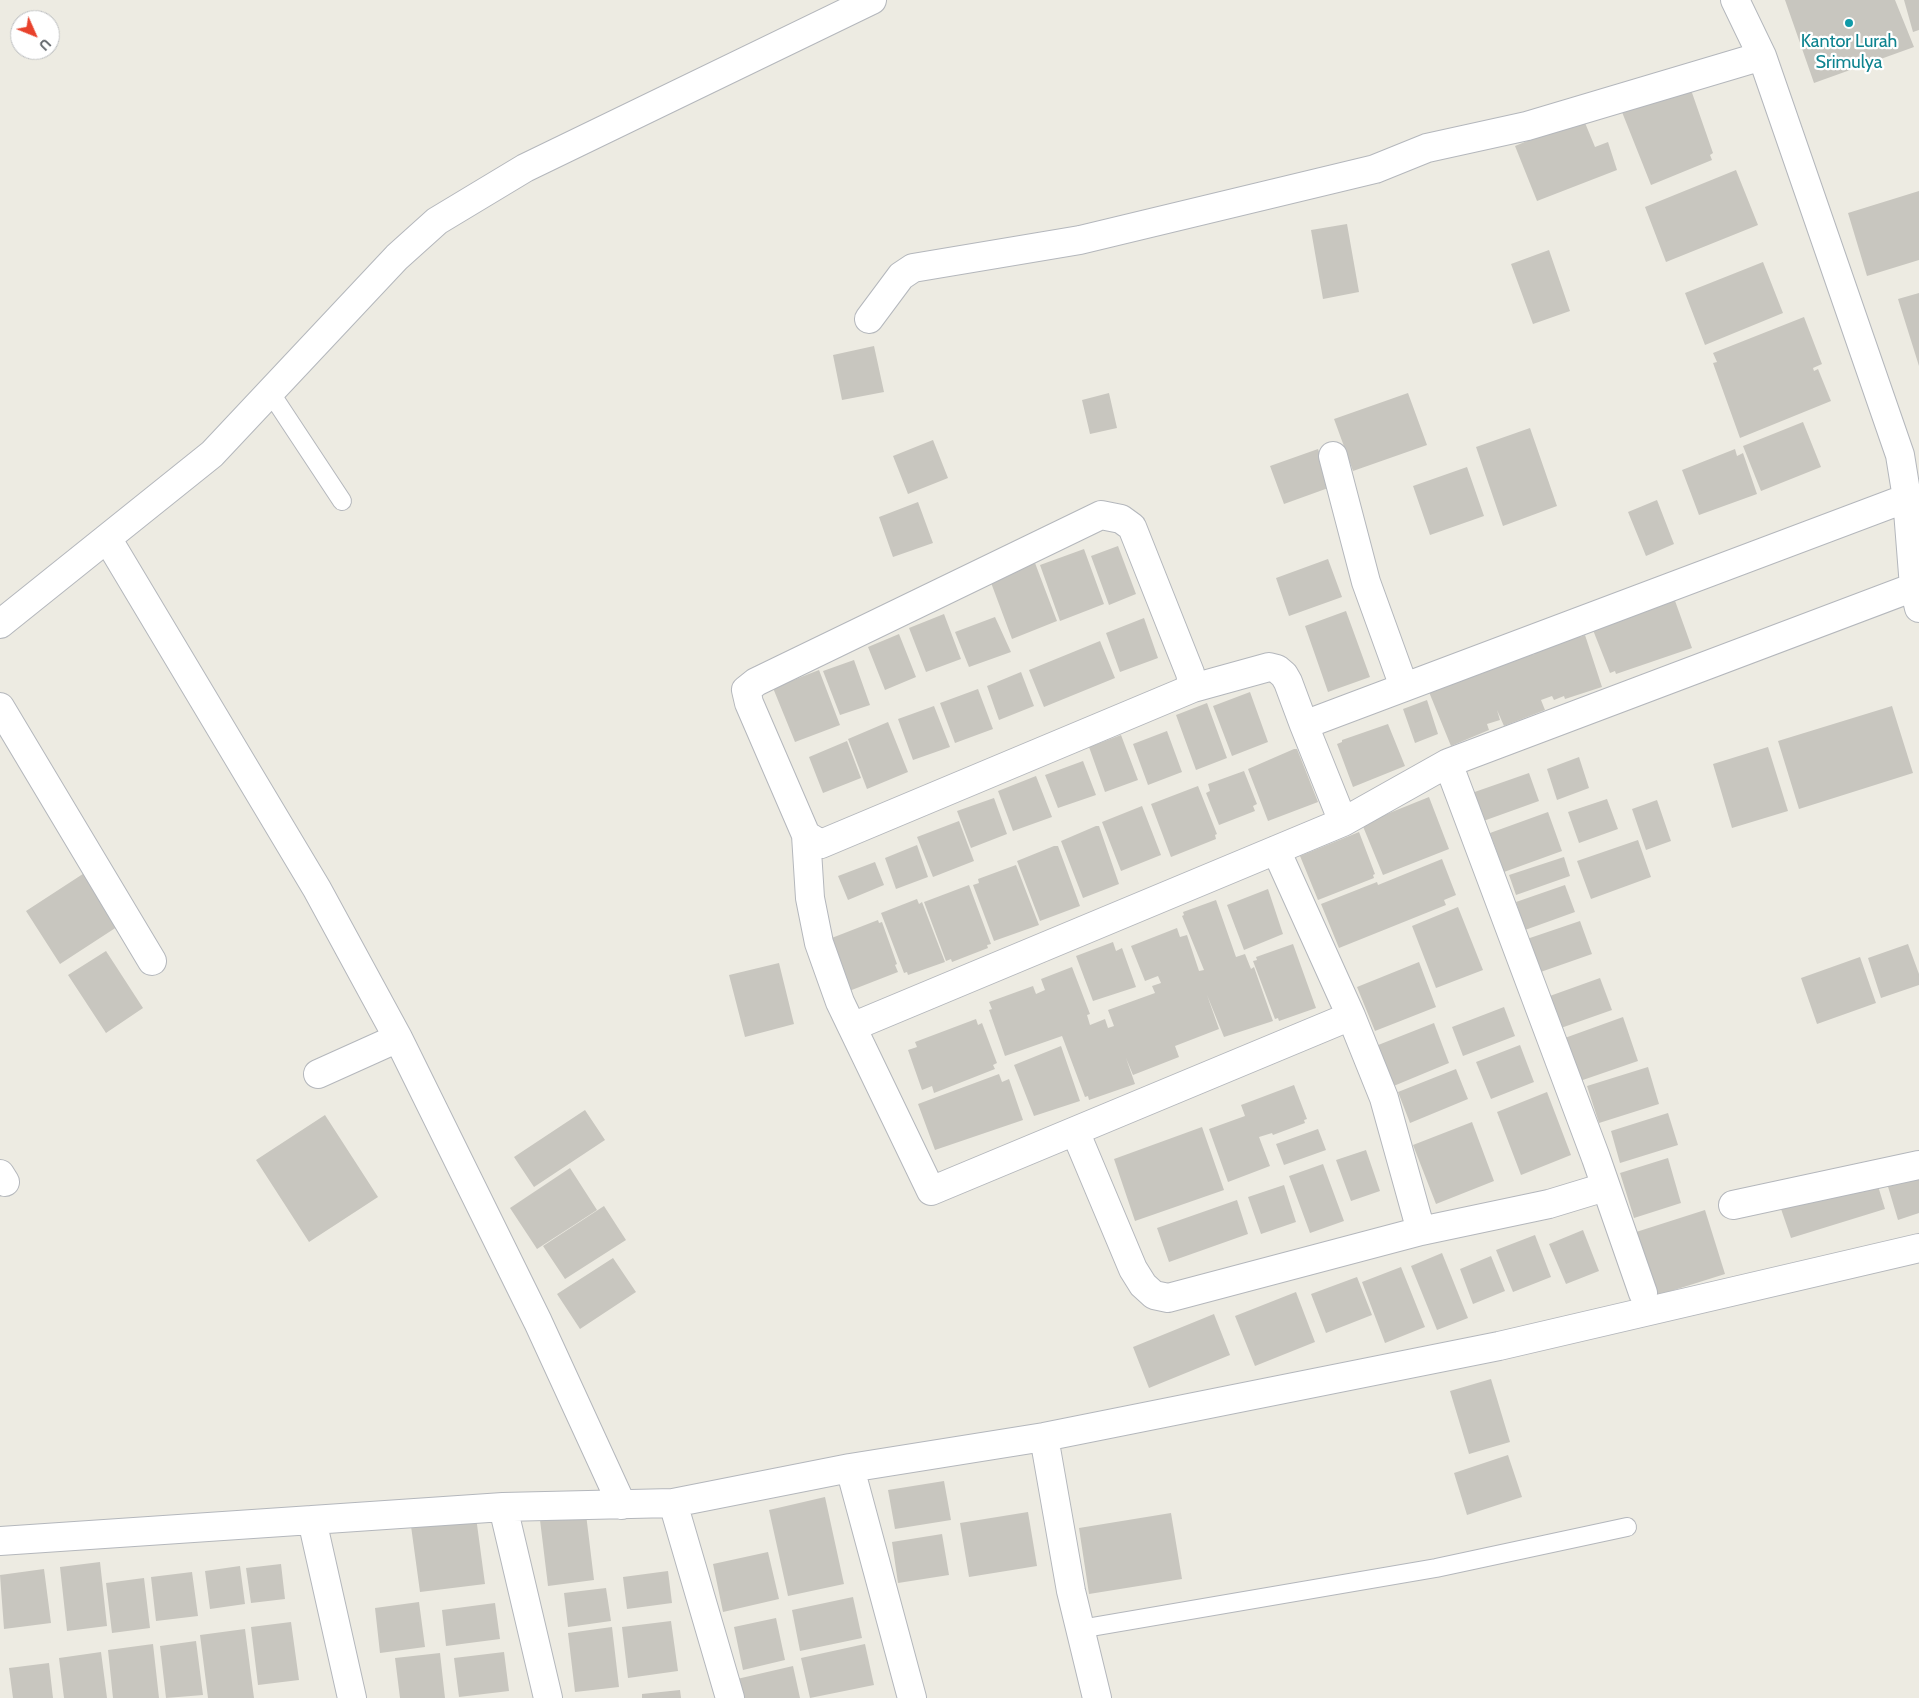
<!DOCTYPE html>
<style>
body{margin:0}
#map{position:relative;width:1919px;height:1698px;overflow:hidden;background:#edebe2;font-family:Cabin,sans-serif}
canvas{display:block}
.north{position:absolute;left:10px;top:10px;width:50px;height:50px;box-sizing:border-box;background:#fff;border:1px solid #bdbfc1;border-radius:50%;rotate:134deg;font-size:14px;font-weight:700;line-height:20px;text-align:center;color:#5a5e63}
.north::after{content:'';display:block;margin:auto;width:18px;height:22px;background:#e8422c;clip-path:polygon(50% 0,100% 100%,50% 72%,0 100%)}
</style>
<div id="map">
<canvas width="1919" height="1698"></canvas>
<div class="north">U</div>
</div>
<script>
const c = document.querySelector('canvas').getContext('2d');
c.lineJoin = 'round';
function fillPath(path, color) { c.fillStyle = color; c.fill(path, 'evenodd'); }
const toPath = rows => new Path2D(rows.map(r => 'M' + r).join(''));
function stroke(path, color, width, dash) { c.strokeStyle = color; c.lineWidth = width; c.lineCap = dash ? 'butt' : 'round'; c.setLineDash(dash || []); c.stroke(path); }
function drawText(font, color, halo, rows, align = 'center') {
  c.font = font + ' Cabin,sans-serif'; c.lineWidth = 4.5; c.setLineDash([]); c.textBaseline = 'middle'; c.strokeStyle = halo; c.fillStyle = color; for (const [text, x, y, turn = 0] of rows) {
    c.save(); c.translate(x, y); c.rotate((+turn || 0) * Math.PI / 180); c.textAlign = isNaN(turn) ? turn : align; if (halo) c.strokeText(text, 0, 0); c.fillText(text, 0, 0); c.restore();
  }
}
const building = toPath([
 [1785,0,1895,0,1914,47,1814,83],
 [1904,0,1919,0,1919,30,1913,32],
 [1690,87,1713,153,1710,155,1712,160,1651,185,1622,112],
 [1583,118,1595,147,1608,142,1617,170,1537,201,1515,146],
 [1736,170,1758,225,1666,262,1645,207],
 [1919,191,1919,260,1867,276,1848,213],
 [1347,224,1359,292,1323,299,1311,230],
 [1549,250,1570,311,1533,324,1511,264],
 [1763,262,1783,313,1705,345,1685,293],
 [1919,293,1919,366,1898,299],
 [1804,317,1822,364,1813,368,1814,371,1818,369,1831,401,1740,438,1713,363,1717,362,1713,353],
 [874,346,884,392,842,400,833,355],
 [1109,393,1117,428,1090,434,1082,400],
 [1408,393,1427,445,1353,471,1334,419],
 [1803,422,1821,467,1761,491,1743,446],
 [1530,428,1557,506,1503,526,1476,447],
 [933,440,948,478,908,494,893,456],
 [1318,449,1331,487,1284,504,1270,466],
 [1735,449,1737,456,1743,453,1757,494,1699,515,1682,470],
 [1467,467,1484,516,1430,535,1413,486],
 [1657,500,1674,544,1646,556,1628,512],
 [918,502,933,543,893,557,879,517],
 [1118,546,1136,594,1109,605,1091,556],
 [1084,549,1104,604,1060,621,1040,565],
 [1328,559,1342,597,1289,616,1276,578],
 [1035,563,1057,621,1012,639,990,580],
 [1674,598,1692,648,1616,674,1615,671,1610,673,1591,625],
 [1346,611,1370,677,1328,692,1305,626],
 [944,614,961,659,926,672,909,628],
 [995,617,1011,652,969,667,955,632],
 [1144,618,1158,658,1120,672,1106,633],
 [1576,629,1580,637,1585,635,1602,687,1565,699,1564,696,1554,700,1552,696,1541,700,1545,710,1504,726,1497,710,1500,720,1487,724,1489,730,1451,746,1429,692,1483,673,1480,664,1520,647,1524,657,1535,654,1533,647],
 [899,634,916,677,885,690,868,647],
 [1100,641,1115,678,1044,707,1029,670],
 [854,660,870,705,840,715,823,671],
 [819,670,840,725,795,742,773,688],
 [1021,672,1034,706,999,720,987,686],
 [978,689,993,729,955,743,940,703],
 [1250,692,1268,742,1232,756,1213,706],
 [1427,700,1438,734,1415,743,1403,709],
 [1207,703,1227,758,1196,770,1176,715],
 [934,706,950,747,913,760,898,719],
 [1892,706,1913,773,1799,809,1778,741],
 [888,722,908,772,867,789,848,739],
 [1388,724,1405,766,1353,787,1337,744,1342,742,1342,740],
 [1167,731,1182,772,1148,785,1133,744],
 [1121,735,1138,780,1105,792,1089,747],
 [847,741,861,778,823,793,809,757],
 [1768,747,1788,811,1732,828,1713,764],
 [1294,749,1297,749,1318,802,1268,821,1248,769],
 [1579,757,1589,788,1557,800,1547,769],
 [1083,761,1096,795,1058,808,1045,775],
 [1244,771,1257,804,1253,806,1255,811,1219,825,1206,793,1210,791,1208,784],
 [1529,773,1539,801,1475,824,1466,795],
 [1036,776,1052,817,1013,831,998,791],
 [1198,786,1217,834,1215,835,1216,839,1171,857,1151,804],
 [1429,797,1449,849,1383,875,1362,824],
 [994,798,1007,834,971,848,957,811],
 [1607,799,1618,829,1579,843,1568,812],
 [1657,800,1671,841,1646,850,1632,809],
 [1142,806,1161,855,1121,871,1102,822],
 [1548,812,1562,851,1504,872,1490,833],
 [959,821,974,861,933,877,917,837],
 [1096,826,1099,826,1119,884,1083,898,1061,841],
 [1359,832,1375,874,1373,875,1374,878,1318,900,1300,856],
 [1638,840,1651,877,1591,899,1577,861],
 [917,845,928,877,896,889,885,858],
 [1054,846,1058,846,1080,906,1040,921,1017,861],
 [1564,857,1570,876,1516,895,1509,875],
 [1442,859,1456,895,1444,900,1446,905,1339,948,1321,904,1377,882,1378,885],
 [875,862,884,885,848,900,838,876],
 [1016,865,1039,925,994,941,973,885,979,883,978,879],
 [89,870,123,923,60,964,26,911],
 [969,885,991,944,987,945,988,948,952,962,951,959,946,961,924,902],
 [1565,885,1575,912,1525,930,1516,902],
 [1268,889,1283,934,1244,950,1227,905],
 [917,899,919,904,922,902,945,962,908,975,907,972,904,973,881,913],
 [1216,900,1236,957,1245,954,1251,969,1254,967,1273,1021,1224,1037,1207,995,1219,1029,1175,1046,1179,1057,1133,1075,1126,1058,1135,1084,1089,1100,1088,1096,1085,1097,1062,1036,1005,1056,989,1010,992,1009,989,1002,1033,986,1036,994,1045,990,1041,979,1072,967,1090,1014,1087,1015,1090,1025,1105,1019,1108,1028,1114,1026,1108,1010,1155,993,1152,986,1161,983,1158,976,1145,981,1131,946,1177,928,1180,937,1187,935,1199,971,1204,970,1182,916,1184,915,1183,912],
 [1458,907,1483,970,1436,988,1412,926],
 [878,920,879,923,882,922,897,964,895,965,898,972,844,993,824,941],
 [1580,921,1592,954,1532,975,1521,941],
 [1113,942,1116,951,1122,948,1136,987,1093,1001,1076,956],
 [1293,944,1316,1008,1279,1021,1278,1018,1275,1019,1253,961,1257,960,1256,957],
 [1908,944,1919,974,1919,985,1881,998,1868,958],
 [106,951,143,1008,106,1033,68,975],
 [1860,957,1876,1003,1817,1024,1801,978],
 [1419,962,1436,1007,1375,1031,1357,987],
 [779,963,794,1024,745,1037,729,975],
 [1600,978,1612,1010,1558,1029,1547,997],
 [1504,1007,1515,1036,1463,1056,1452,1027],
 [1623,1017,1638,1061,1577,1082,1562,1039],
 [976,1019,978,1025,982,1023,997,1063,993,1065,995,1069,934,1093,932,1086,922,1090,908,1050,917,1047,915,1042],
 [1434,1023,1449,1063,1384,1090,1368,1049],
 [1520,1045,1534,1082,1491,1099,1476,1062],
 [1061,1046,1080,1101,1034,1116,1014,1065],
 [1648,1067,1659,1104,1599,1123,1587,1086],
 [1456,1069,1468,1099,1410,1123,1398,1092],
 [999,1074,1002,1082,1009,1079,1023,1120,935,1150,918,1104],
 [1294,1085,1307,1119,1304,1120,1305,1123,1273,1135,1272,1133,1259,1137,1270,1166,1228,1182,1209,1129,1245,1116,1241,1105],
 [1547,1092,1571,1155,1521,1175,1497,1112],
 [585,1110,605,1140,534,1187,514,1157],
 [1668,1113,1678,1145,1620,1163,1611,1131],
 [325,1115,378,1197,309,1242,256,1160],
 [1472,1122,1494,1181,1436,1204,1413,1145],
 [1202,1127,1224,1190,1135,1221,1114,1159],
 [1318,1129,1326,1150,1284,1165,1276,1144],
 [1366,1150,1380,1191,1351,1201,1336,1160],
 [1668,1158,1681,1203,1634,1218,1620,1173],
 [1323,1164,1344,1221,1310,1233,1289,1176],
 [570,1168,597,1210,537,1249,510,1208],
 [1919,1169,1919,1213,1898,1220,1886,1180],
 [1875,1176,1885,1209,1791,1238,1780,1206],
 [1284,1185,1296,1222,1261,1234,1248,1197],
 [1237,1200,1248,1234,1169,1262,1157,1228],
 [604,1206,626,1240,565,1279,543,1246],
 [1705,1210,1725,1274,1652,1297,1633,1233],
 [1583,1230,1599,1271,1566,1284,1549,1244],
 [1535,1235,1551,1277,1513,1292,1496,1250],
 [1442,1253,1468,1318,1437,1330,1411,1266],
 [1491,1256,1505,1291,1473,1304,1460,1269],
 [613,1258,636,1292,580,1329,557,1294],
 [1401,1267,1425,1327,1385,1343,1362,1282],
 [1357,1277,1372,1315,1326,1333,1311,1294],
 [1296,1292,1315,1342,1255,1366,1235,1316],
 [1214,1314,1230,1355,1149,1388,1133,1347],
 [1491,1379,1510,1442,1469,1454,1450,1391],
 [1508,1455,1522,1497,1467,1515,1454,1473],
 [944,1481,951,1520,895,1529,888,1490],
 [825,1497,844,1584,788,1596,769,1510],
 [1028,1512,1037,1566,969,1577,960,1523],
 [1171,1513,1182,1579,1089,1594,1079,1528],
 [586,1514,594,1580,548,1586,540,1520],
 [476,1517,485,1584,420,1592,411,1526],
 [942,1534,949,1575,898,1583,892,1542],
 [768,1552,779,1599,723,1612,713,1564],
 [100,1562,107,1626,67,1631,60,1567],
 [281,1564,285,1599,251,1603,246,1568],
 [240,1566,245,1604,210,1609,205,1571],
 [44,1569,51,1623,4,1629,0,1575],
 [668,1571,672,1603,627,1609,623,1577],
 [192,1572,198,1616,156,1621,151,1577],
 [144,1578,150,1628,112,1633,106,1583],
 [606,1588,611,1621,568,1627,564,1593],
 [853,1597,862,1638,800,1651,792,1610],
 [419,1602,425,1647,380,1653,375,1608],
 [495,1603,500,1639,446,1646,442,1610],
 [776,1618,785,1660,743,1670,734,1627],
 [671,1621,678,1671,628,1678,622,1627],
 [291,1622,299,1680,258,1685,251,1627],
 [612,1627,619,1687,575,1692,568,1633],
 [245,1629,254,1698,208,1698,200,1635],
 [196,1641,203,1695,166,1698,160,1646],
 [153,1644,159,1698,113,1698,108,1650],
 [865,1644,874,1685,810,1698,801,1658],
 [101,1652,107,1698,64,1698,59,1658],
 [504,1652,509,1691,459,1697,454,1658],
 [440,1653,445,1698,400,1698,395,1658],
 [49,1663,53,1698,13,1698,9,1668],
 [793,1666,800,1698,741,1698,737,1679],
 [680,1690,681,1698,642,1698,642,1694]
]);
const service = toPath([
 [270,392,342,501],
 [1080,1629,1436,1568,1627,1527]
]);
const minor = toPath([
 [1735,0,1762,56,1900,455,1907,498,1914,587,1919,608],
 [869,319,901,276,913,268,1080,240,1375,169,1427,148,1527,126,1762,56],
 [1333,456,1366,582,1404,687],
 [107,538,317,889,398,1038,538,1322,622,1505],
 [0,624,212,454,397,257,437,221,525,168,872,0],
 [1193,688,821,844,806,835,749,703,746,690,756,682,1101,515,1121,519,1132,527,1190,673,1193,688,1269,667,1277,669,1284,675,1288,682,1304,725,1907,498],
 [0,707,152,961],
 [1304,725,1343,822,852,1027,931,1191,1351,1016],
 [1448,763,1596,1158,1643,1293],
 [1343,822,1448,763,1914,587],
 [806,835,810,898,819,943,840,1002,852,1027],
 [1276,850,1351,1016,1384,1098,1421,1231],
 [318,1074,398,1038],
 [1075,1131,1133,1269,1143,1285,1154,1295,1168,1298,1421,1231,1549,1204,1605,1187],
 [0,1174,5,1182],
 [1733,1205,1919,1165],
 [1044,1437,1071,1591,1097,1698],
 [850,1468,912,1698],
 [673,1503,730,1698],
 [503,1507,548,1698],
 [0,1541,312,1520],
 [352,1698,312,1520,503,1507,673,1503,850,1468,1044,1437,1499,1346,1919,1248]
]);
const markers = [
 [1849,23,5,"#0f9aa8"]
];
const cultureNames = [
 ["Kantor Lurah",1849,42],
 ["Srimulya",1849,63]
];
fillPath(building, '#c8c6bf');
stroke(service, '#b4b7bc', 20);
stroke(minor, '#b4b7bc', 30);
stroke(service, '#fff', 18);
stroke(minor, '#fff', 28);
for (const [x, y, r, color] of markers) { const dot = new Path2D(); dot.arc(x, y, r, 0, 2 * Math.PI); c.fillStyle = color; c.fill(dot); stroke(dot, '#fff', 2); }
drawText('18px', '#0d838f', '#fff', cultureNames);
</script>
